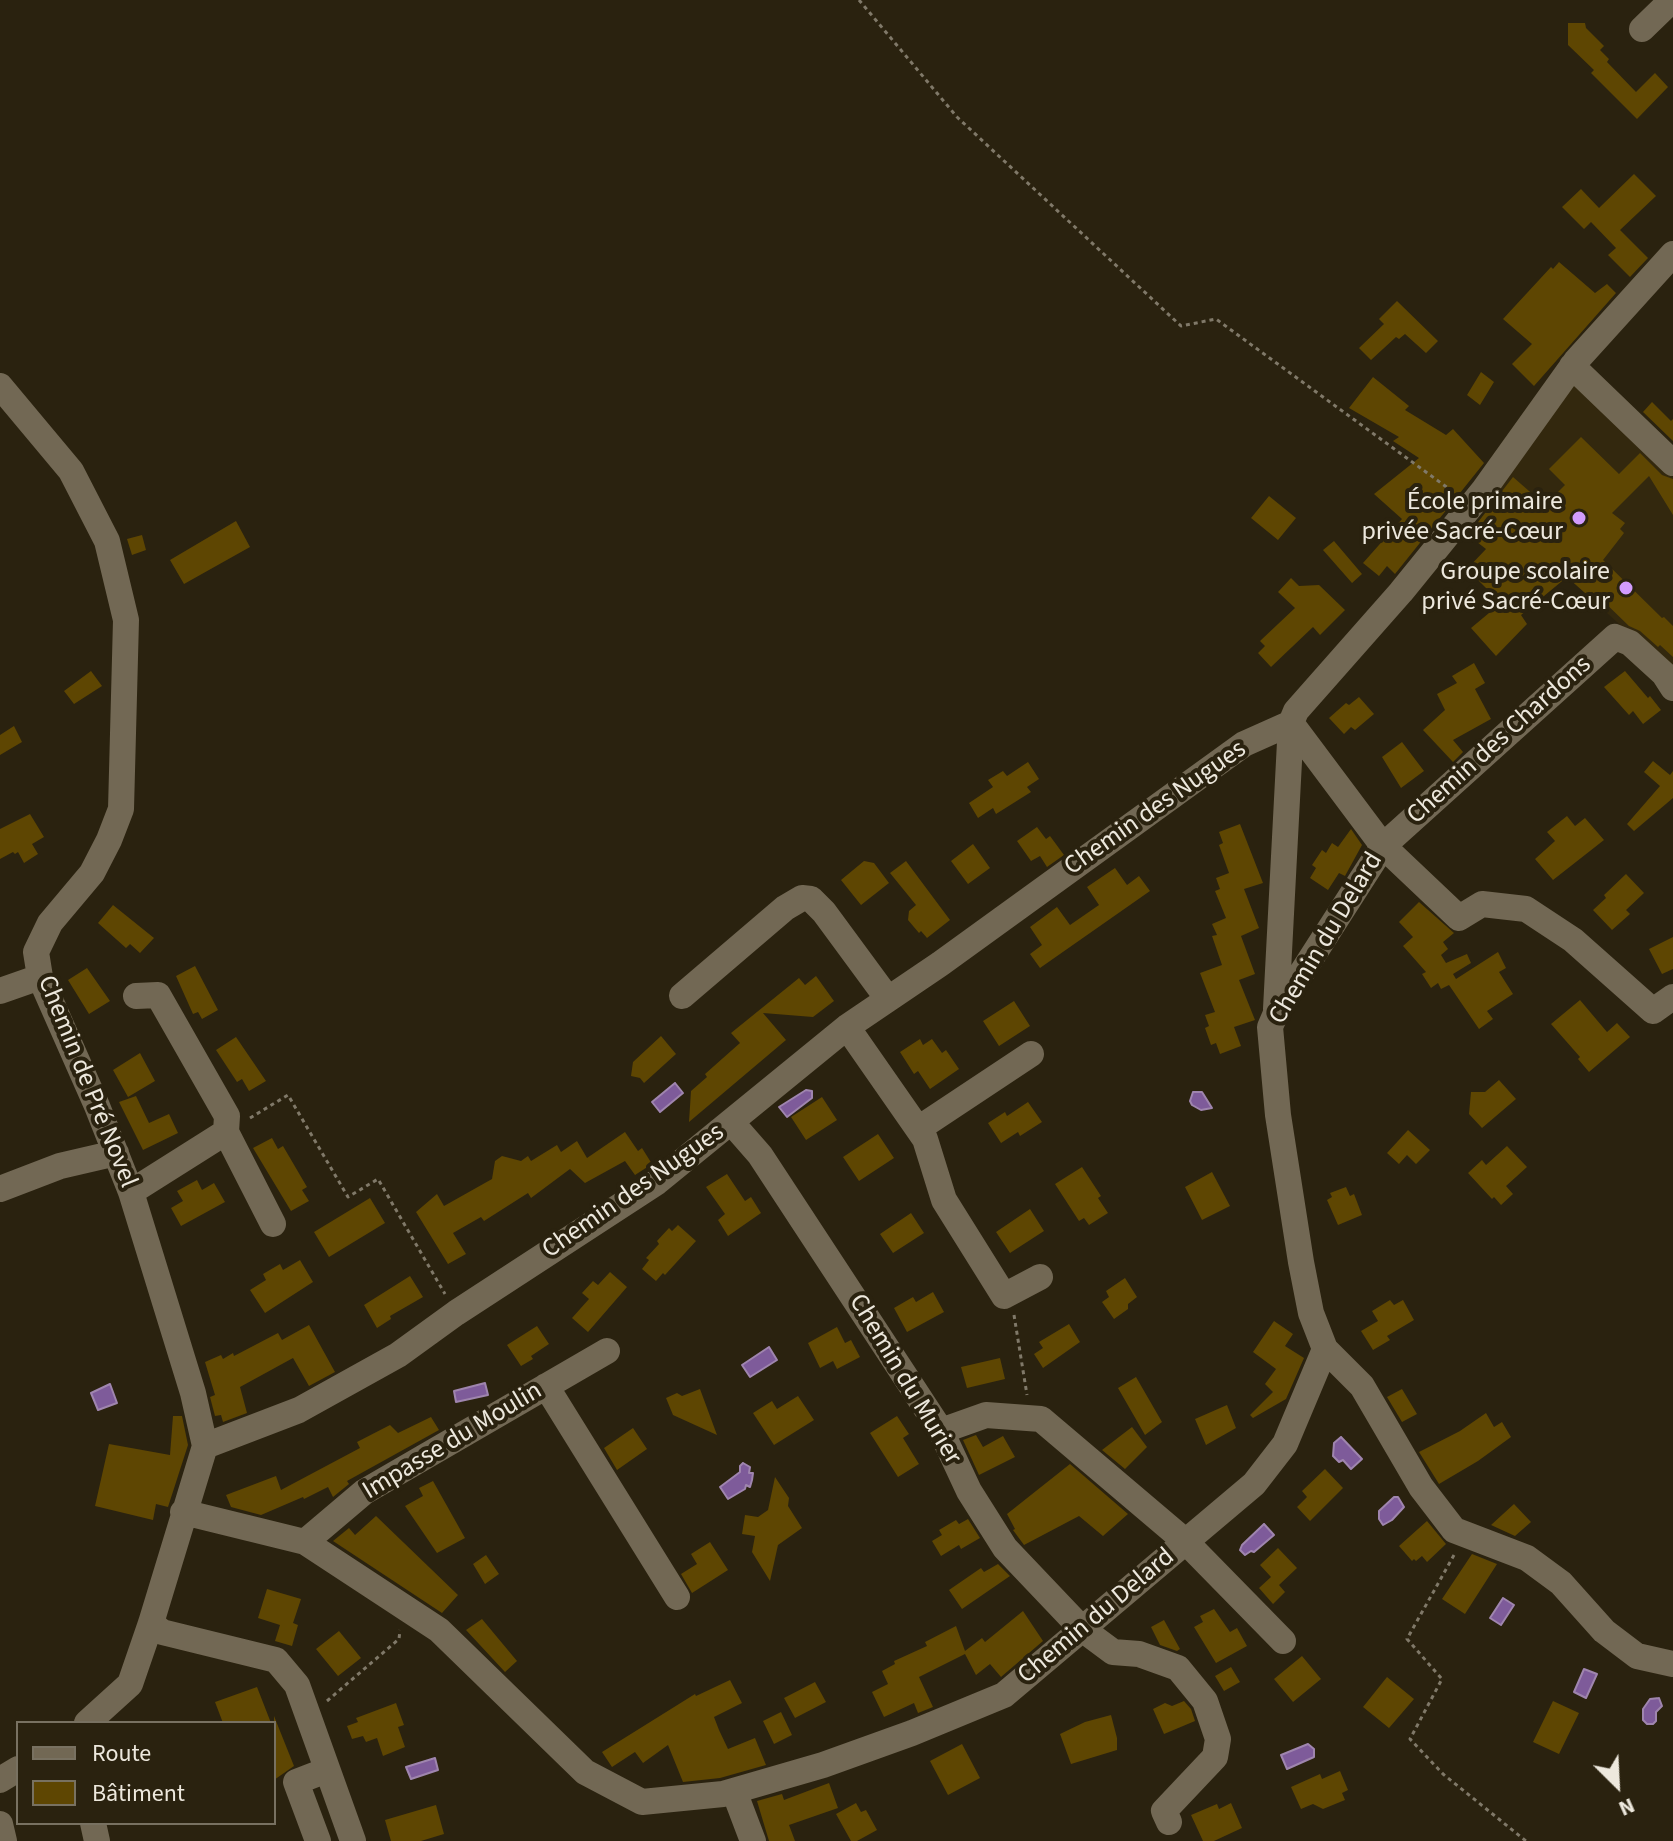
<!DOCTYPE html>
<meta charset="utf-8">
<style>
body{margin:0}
#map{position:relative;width:1673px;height:1841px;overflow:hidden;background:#2a220f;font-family:"Source Sans 3",sans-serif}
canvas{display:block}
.legend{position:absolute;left:16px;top:1721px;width:260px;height:104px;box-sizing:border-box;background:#2a220f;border:2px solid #787161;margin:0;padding:10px 14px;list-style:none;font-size:24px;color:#ede8dd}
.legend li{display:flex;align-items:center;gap:16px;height:40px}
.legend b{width:40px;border:2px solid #787161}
.north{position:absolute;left:1577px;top:1745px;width:80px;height:80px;-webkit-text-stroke:6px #2a220f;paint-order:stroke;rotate:156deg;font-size:22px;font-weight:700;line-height:32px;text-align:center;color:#ede8dd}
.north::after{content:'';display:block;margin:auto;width:28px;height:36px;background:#ede8dd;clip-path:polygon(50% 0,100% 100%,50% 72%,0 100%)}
</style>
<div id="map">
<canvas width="1673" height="1841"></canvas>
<ul class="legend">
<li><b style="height:10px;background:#726854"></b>Route</li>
<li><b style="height:22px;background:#5e4602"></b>Bâtiment</li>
</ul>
<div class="north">N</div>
</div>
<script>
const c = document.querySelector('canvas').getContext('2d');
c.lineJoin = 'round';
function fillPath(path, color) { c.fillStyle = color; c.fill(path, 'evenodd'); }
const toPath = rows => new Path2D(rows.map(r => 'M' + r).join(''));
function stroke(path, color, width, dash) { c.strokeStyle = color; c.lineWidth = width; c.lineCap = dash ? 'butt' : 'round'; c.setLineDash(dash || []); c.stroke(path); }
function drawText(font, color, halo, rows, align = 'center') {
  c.font = font + ' "Source Sans 3",sans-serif'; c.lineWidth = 8; c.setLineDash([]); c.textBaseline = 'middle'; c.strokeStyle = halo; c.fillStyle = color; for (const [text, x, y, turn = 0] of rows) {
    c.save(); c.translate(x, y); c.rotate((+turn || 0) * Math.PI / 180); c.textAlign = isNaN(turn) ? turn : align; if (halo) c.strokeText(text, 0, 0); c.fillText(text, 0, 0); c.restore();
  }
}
const built = toPath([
 [1572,376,1642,443,1673,477,1673,673,1487,504]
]);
const water = toPath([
 [675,1083,683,1093,660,1112,652,1102,675,1083],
 [806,1090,812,1091,812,1098,787,1117,779,1107,806,1090],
 [1193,1092,1202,1092,1212,1108,1201,1110,1192,1105,1190,1101,1193,1092],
 [769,1347,777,1360,750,1377,742,1365,769,1347],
 [485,1383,488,1395,456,1402,454,1391,485,1383],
 [110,1384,117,1403,98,1410,91,1393,110,1384],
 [1341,1437,1362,1459,1351,1469,1343,1460,1339,1462,1333,1456,1334,1443,1341,1437],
 [743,1463,750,1467,749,1473,753,1473,752,1480,750,1487,746,1485,745,1489,728,1499,720,1487,740,1472,740,1466,743,1463],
 [1394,1497,1398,1497,1404,1507,1392,1520,1383,1525,1379,1519,1379,1511,1394,1497],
 [1264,1524,1274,1535,1254,1552,1251,1551,1245,1555,1240,1550,1242,1545,1264,1524],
 [1503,1598,1514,1605,1501,1625,1490,1618,1503,1598],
 [1584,1669,1597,1674,1586,1698,1574,1692,1584,1669],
 [1659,1698,1662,1706,1656,1712,1656,1721,1653,1724,1647,1724,1643,1720,1643,1709,1650,1699,1659,1698],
 [1308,1744,1314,1749,1314,1757,1287,1769,1281,1755,1308,1744],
 [435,1758,438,1770,411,1779,406,1767,435,1758]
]);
const building = toPath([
 [1568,23,1585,23,1586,28,1604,46,1600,50,1609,59,1607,62,1636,92,1655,73,1668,87,1637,119,1591,73,1594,70,1568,45],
 [1634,174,1656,196,1620,230,1648,258,1630,277,1608,255,1616,248,1591,222,1584,229,1562,207,1581,189,1599,208],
 [1559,262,1595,293,1607,284,1616,293,1534,386,1512,364,1532,344,1503,319,1551,267,1553,269],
 [1397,301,1438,341,1426,353,1405,334,1399,339,1396,337,1371,360,1359,348,1384,324,1379,319],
 [1481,372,1494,382,1480,405,1467,395],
 [1373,377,1409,406,1405,410,1446,435,1453,429,1484,463,1395,574,1387,566,1379,576,1363,563,1402,519,1374,494,1419,458,1393,441,1399,437,1349,408],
 [1652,402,1671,421,1673,419,1673,441,1643,412],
 [1581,437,1619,474,1640,453,1662,475,1673,479,1673,515,1649,476,1612,513,1625,523,1620,529,1624,533,1603,560,1662,618,1664,617,1673,626,1673,657,1660,645,1658,647,1640,631,1629,626,1598,596,1594,601,1567,577,1521,615,1527,624,1496,656,1471,628,1501,603,1467,569,1486,549,1468,535,1513,477,1545,505,1565,485,1549,469],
 [1269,496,1296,518,1278,540,1251,518],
 [236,521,250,547,184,584,170,560],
 [142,535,146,550,132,555,127,539],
 [1334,541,1362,574,1352,583,1323,550],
 [1291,578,1299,586,1319,585,1345,610,1320,635,1313,627,1271,667,1258,653,1265,646,1260,641,1295,608,1278,592],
 [1474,663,1485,683,1475,689,1491,719,1453,740,1463,752,1453,762,1423,730,1445,710,1437,694,1457,683,1452,676],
 [91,671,102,686,74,704,64,691],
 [1625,671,1648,698,1650,696,1661,710,1643,724,1633,711,1629,715,1604,687],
 [1359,697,1374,714,1355,730,1351,727,1344,734,1329,718,1346,703,1349,705],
 [14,726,22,742,0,755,0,735],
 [1402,742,1424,771,1401,788,1382,757],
 [1653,761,1670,775,1673,771,1673,798,1634,831,1627,824,1660,786,1644,772],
 [1028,762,1039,779,1027,787,1031,792,996,814,993,808,978,818,969,803,993,787,988,780,1003,771,1007,776],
 [30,814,44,837,32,844,38,854,24,863,18,852,15,854,13,852,0,859,0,829],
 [1567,816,1575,826,1585,818,1604,840,1553,880,1535,859,1555,841,1547,832],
 [1240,824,1263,883,1244,889,1259,928,1241,936,1255,974,1239,980,1255,1020,1234,1027,1241,1046,1220,1054,1216,1043,1211,1045,1205,1028,1209,1026,1205,1015,1215,1012,1200,973,1222,965,1212,936,1217,935,1212,924,1226,918,1215,891,1220,889,1216,878,1229,873,1219,845,1223,843,1219,832],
 [1037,827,1046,839,1050,836,1064,855,1047,867,1040,856,1031,861,1017,841],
 [1351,829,1362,845,1345,876,1339,873,1328,890,1310,878,1316,868,1312,865,1322,850,1326,853,1332,843,1338,847],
 [973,844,990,868,968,884,951,861],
 [864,861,874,863,889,883,861,905,841,880],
 [906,861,950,920,927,938,921,931,919,933,908,920,909,911,916,905,890,873],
 [1115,868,1127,885,1139,876,1150,891,1040,968,1030,954,1042,945,1030,927,1057,907,1070,925,1099,905,1087,887],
 [1626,874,1644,893,1626,910,1630,914,1612,930,1593,910,1606,898,1604,895],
 [1419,902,1454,933,1443,942,1448,949,1441,955,1446,963,1467,954,1471,963,1453,974,1456,979,1498,952,1506,968,1499,972,1513,994,1487,1011,1493,1019,1479,1029,1449,985,1441,989,1438,983,1431,988,1422,974,1426,972,1403,946,1413,937,1399,922],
 [113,905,154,938,140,953,130,944,126,948,98,923],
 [1673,937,1673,969,1662,974,1649,949],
 [195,966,218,1010,202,1019,198,1012,193,1014,176,976],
 [87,968,110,1001,89,1014,68,980],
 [816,976,834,1001,813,1017,763,1013,786,1040,689,1122,691,1091,707,1077,705,1074,740,1043,731,1033,799,978,805,985],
 [1580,1000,1607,1032,1617,1023,1630,1037,1589,1072,1578,1059,1580,1057,1551,1024],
 [1014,1001,1030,1026,999,1046,983,1021],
 [661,1036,676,1054,644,1083,640,1078,631,1076,633,1062],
 [236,1037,266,1081,249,1091,242,1079,237,1082,216,1050],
 [920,1039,923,1045,932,1039,942,1053,946,1050,959,1069,930,1089,918,1071,914,1074,900,1052],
 [140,1053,155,1081,128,1097,113,1070],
 [1499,1080,1516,1099,1482,1128,1469,1114,1471,1092,1485,1092],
 [136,1096,149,1123,169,1114,178,1133,143,1150,119,1102],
 [822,1097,837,1120,806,1140,791,1117],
 [1028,1102,1042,1122,1020,1136,1018,1132,1001,1143,988,1123,1005,1112,1007,1116],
 [1408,1130,1430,1150,1416,1164,1407,1155,1399,1164,1387,1153],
 [625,1132,638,1151,642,1148,652,1164,635,1175,625,1161,585,1183,570,1169,531,1198,528,1193,484,1221,481,1217,453,1233,466,1254,448,1264,416,1212,437,1194,444,1206,492,1179,495,1161,502,1156,521,1161,528,1156,531,1161,557,1145,561,1152,577,1141,587,1158],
 [878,1134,894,1158,859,1181,843,1157],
 [272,1138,278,1149,283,1146,307,1187,302,1190,309,1201,291,1211,253,1148],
 [1507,1146,1527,1167,1506,1186,1513,1194,1501,1205,1494,1197,1492,1199,1468,1173,1482,1160,1486,1165],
 [1082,1167,1101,1196,1098,1198,1108,1213,1089,1225,1084,1218,1079,1221,1055,1184],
 [1212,1172,1230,1206,1202,1220,1185,1187],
 [727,1174,745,1201,751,1197,761,1213,728,1236,718,1220,725,1214,706,1187],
 [197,1180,202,1190,214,1183,225,1202,181,1226,171,1208,183,1201,177,1191],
 [1346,1187,1350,1196,1354,1194,1362,1215,1338,1225,1327,1200,1332,1197,1330,1193],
 [370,1198,385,1223,329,1257,314,1232],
 [1030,1209,1044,1231,1010,1253,996,1232],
 [911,1213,924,1233,893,1253,880,1234],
 [678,1225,696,1241,665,1275,663,1273,656,1281,642,1269,649,1260,646,1258,659,1244,657,1241,669,1228,672,1231],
 [300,1260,313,1282,265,1313,250,1290,266,1280,263,1274,280,1264,283,1270],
 [610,1272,627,1287,588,1332,572,1318,589,1299,582,1293,593,1281,598,1285],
 [410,1276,423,1297,390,1316,391,1319,377,1328,364,1305],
 [1125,1278,1137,1297,1128,1304,1128,1309,1114,1319,1102,1302,1109,1297,1106,1291],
 [933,1292,944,1312,907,1332,894,1308,913,1297,916,1302],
 [1390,1300,1394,1305,1403,1300,1414,1320,1387,1336,1390,1340,1373,1350,1361,1331,1378,1321,1372,1311],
 [1274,1321,1293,1334,1285,1346,1304,1358,1286,1399,1253,1418,1250,1415,1273,1392,1265,1384,1276,1369,1253,1352],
 [1069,1324,1080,1342,1043,1368,1034,1354,1043,1348,1039,1342],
 [309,1325,335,1372,309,1386,293,1358,240,1387,247,1413,223,1422,221,1415,215,1416,210,1397,215,1395,205,1362,221,1355,223,1359,233,1353,234,1356,278,1333,282,1340],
 [537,1326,549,1344,531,1356,533,1359,521,1366,507,1345],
 [837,1327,845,1343,851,1340,860,1357,837,1369,833,1361,820,1368,808,1343],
 [1000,1358,1005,1379,967,1388,961,1367],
 [1136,1377,1162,1422,1145,1435,1118,1388],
 [700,1389,717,1435,673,1415,666,1398,677,1393,682,1396],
 [1402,1389,1417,1414,1402,1422,1387,1397],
 [798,1396,814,1420,774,1445,753,1413,772,1401,777,1409],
 [1227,1405,1236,1428,1206,1445,1195,1419],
 [1486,1413,1494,1427,1502,1422,1511,1437,1478,1461,1439,1484,1419,1452,1460,1431],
 [173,1416,182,1416,188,1445,168,1507,156,1504,153,1520,95,1506,109,1444,170,1455],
 [897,1416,909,1434,903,1438,919,1464,898,1477,870,1433],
 [431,1417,439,1430,347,1481,349,1484,333,1497,328,1487,304,1499,303,1497,261,1515,231,1507,226,1495,276,1476,281,1490,360,1448,357,1442,390,1425,398,1433],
 [1132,1427,1147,1447,1125,1469,1102,1450],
 [633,1428,647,1449,617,1470,604,1448],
 [976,1435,983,1447,1003,1436,1015,1457,979,1475,963,1440],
 [1070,1464,1128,1514,1103,1536,1079,1516,1024,1545,1013,1530,1015,1529,1007,1514],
 [1325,1469,1343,1488,1310,1521,1297,1507,1307,1497,1302,1491],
 [775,1477,789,1498,788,1506,802,1528,778,1545,770,1581,752,1552,755,1536,742,1534,745,1515,758,1517,768,1510],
 [433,1481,465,1538,437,1553,405,1506,423,1496,419,1488],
 [1514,1504,1531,1522,1515,1536,1491,1525],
 [376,1516,458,1595,442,1613,333,1541,349,1528,355,1535],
 [968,1519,980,1538,961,1549,959,1545,941,1556,932,1541,942,1535,939,1530,956,1520,959,1524],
 [1427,1521,1446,1544,1427,1562,1422,1556,1416,1561,1414,1559,1412,1561,1399,1546],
 [710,1542,728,1570,692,1593,681,1574,697,1564,691,1554],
 [1278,1548,1297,1568,1279,1585,1285,1592,1273,1604,1259,1588,1271,1577,1260,1565],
 [1472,1554,1497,1564,1465,1614,1442,1599],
 [486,1555,499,1574,485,1584,473,1564],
 [998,1564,1010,1576,962,1609,949,1590,981,1568,984,1572],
 [267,1589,301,1599,293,1623,298,1625,292,1646,275,1641,280,1625,258,1618],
 [1214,1609,1230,1632,1237,1628,1247,1646,1216,1663,1194,1627,1203,1622,1200,1616],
 [1023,1611,1043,1641,1001,1677,990,1664,976,1675,965,1654,919,1677,933,1707,918,1713,914,1703,884,1717,872,1692,888,1684,882,1671,895,1664,894,1661,927,1646,925,1642,956,1626,965,1651,982,1638,985,1642],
 [482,1619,517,1661,505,1672,466,1630],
 [1164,1620,1180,1649,1177,1651,1160,1645,1151,1627],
 [339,1631,361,1658,338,1676,316,1649],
 [1302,1656,1321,1679,1293,1702,1274,1679],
 [1231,1667,1240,1682,1224,1691,1215,1676],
 [1387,1677,1414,1699,1389,1728,1363,1707],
 [730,1680,742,1703,714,1717,719,1730,728,1749,755,1738,766,1765,720,1778,683,1782,668,1745,643,1763,635,1752,612,1767,602,1752,695,1694,696,1696],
 [815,1682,826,1702,795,1718,784,1698],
 [257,1687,271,1723,223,1723,215,1702],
 [1184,1701,1191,1709,1195,1721,1164,1734,1153,1709,1165,1703,1172,1706],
 [1553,1701,1579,1713,1559,1754,1533,1742],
 [396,1703,404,1725,398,1727,405,1747,383,1756,377,1738,366,1742,363,1736,352,1739,347,1726,358,1722,356,1718],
 [781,1712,792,1735,774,1744,763,1721],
 [1111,1715,1117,1738,1117,1750,1071,1764,1060,1734,1085,1722],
 [274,1716,294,1766,274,1780],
 [962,1744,980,1778,948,1795,930,1761],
 [1340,1771,1348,1790,1342,1793,1345,1800,1323,1809,1313,1804,1301,1809,1291,1787,1320,1774,1322,1779],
 [829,1783,838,1808,789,1825,795,1841,769,1841,757,1801,782,1794,784,1800],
 [856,1803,861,1812,866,1810,877,1830,857,1841,851,1841,836,1814],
 [1231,1803,1242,1828,1214,1841,1203,1841,1191,1815,1217,1804,1219,1809],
 [436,1805,444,1834,421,1841,391,1841,385,1820]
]);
const path = toPath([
 [859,0,957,117,1181,326,1216,319,1452,491],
 [250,1118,288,1095,348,1197,378,1179,445,1294],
 [1014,1315,1027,1395],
 [1454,1555,1407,1639,1442,1679,1410,1739,1443,1774,1526,1841],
 [327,1701,399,1639,400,1630]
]);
const minor = toPath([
 [1642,29,1672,0],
 [1572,366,1673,463],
 [0,386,71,471,107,541,126,620,121,809,109,840,92,873,50,923,36,952,40,977,97,1106,131,1192,193,1393,205,1446],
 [1673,688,1664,674,1630,643,1615,637,1383,846,1459,918,1482,904,1526,909,1573,940,1653,1011,1673,997],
 [1291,723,1383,846,1276,1013,1270,1027,1278,1115,1301,1262,1311,1313,1325,1349,1362,1386,1421,1487,1454,1530,1527,1558,1561,1583,1604,1631,1637,1656,1673,1664],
 [0,991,40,977],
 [682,996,785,908,802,898,811,899,824,912,888,999],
 [1276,1009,1291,723,1296,711,1401,592,1483,491,1576,361,1673,254],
 [847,1027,925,1139,944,1200,1004,1296,1040,1277],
 [732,1123,760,1155,941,1431,969,1491,1005,1548,1082,1629,1113,1652,1139,1654,1178,1668,1205,1701,1218,1739,1215,1757,1164,1811,1169,1822],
 [918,1129,1031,1054],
 [226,1132,273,1224],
 [0,1189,60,1166,116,1153],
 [131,1192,226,1132,227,1116,158,995,136,996],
 [546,1386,677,1597],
 [941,1431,986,1415,1041,1419,1186,1542,1283,1641],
 [205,1446,299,1410,398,1355,456,1313,657,1182,847,1027,940,964,1244,744,1291,723],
 [183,1512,305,1542,439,1630,585,1772,642,1802,723,1794,823,1765,912,1733,1004,1695,1254,1484,1285,1444,1325,1349],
 [305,1542,364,1492,607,1351],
 [151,1623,162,1632,276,1660,297,1685,353,1841],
 [87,1723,130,1684,151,1623,205,1446],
 [0,1780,18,1769],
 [734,1791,753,1841],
 [93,1823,97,1841],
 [0,1824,4,1841],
 [318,1841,296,1782,327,1770]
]);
const markers = [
 [1579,518,8,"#d29cfd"],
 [1626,588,8,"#d29cfd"]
];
const poiNames = [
 ["École primaire",1563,503],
 ["privée Sacré-Cœur",1563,533],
 ["Groupe scolaire",1610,573],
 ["privé Sacré-Cœur",1610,603]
];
const streetNames = [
 ["Chemin des Chardons",1500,741,-42],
 ["Chemin des Nugues",1156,809,-35],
 ["Chemin du Delard",1327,939,-59],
 ["Chemin de Pré Novel",86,1082,68],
 ["Chemin des Nugues",634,1192,-35],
 ["Chemin du Murier",904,1380,59],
 ["Impasse du Moulin",453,1442,-31],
 ["Chemin du Delard",1097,1617,-40]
];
fillPath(built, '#33280e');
fillPath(water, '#7e5b9a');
stroke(water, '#9f85ae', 2);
fillPath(building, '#5e4602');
stroke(path, '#807969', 3, [4, 4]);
stroke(minor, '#726854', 26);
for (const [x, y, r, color] of markers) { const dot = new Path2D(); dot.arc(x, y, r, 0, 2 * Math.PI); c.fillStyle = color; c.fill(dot); stroke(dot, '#2a220f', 3); }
drawText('26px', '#ede8dd', '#2a220f', poiNames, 'right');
drawText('26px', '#ede8dd', '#2a220f', streetNames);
</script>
